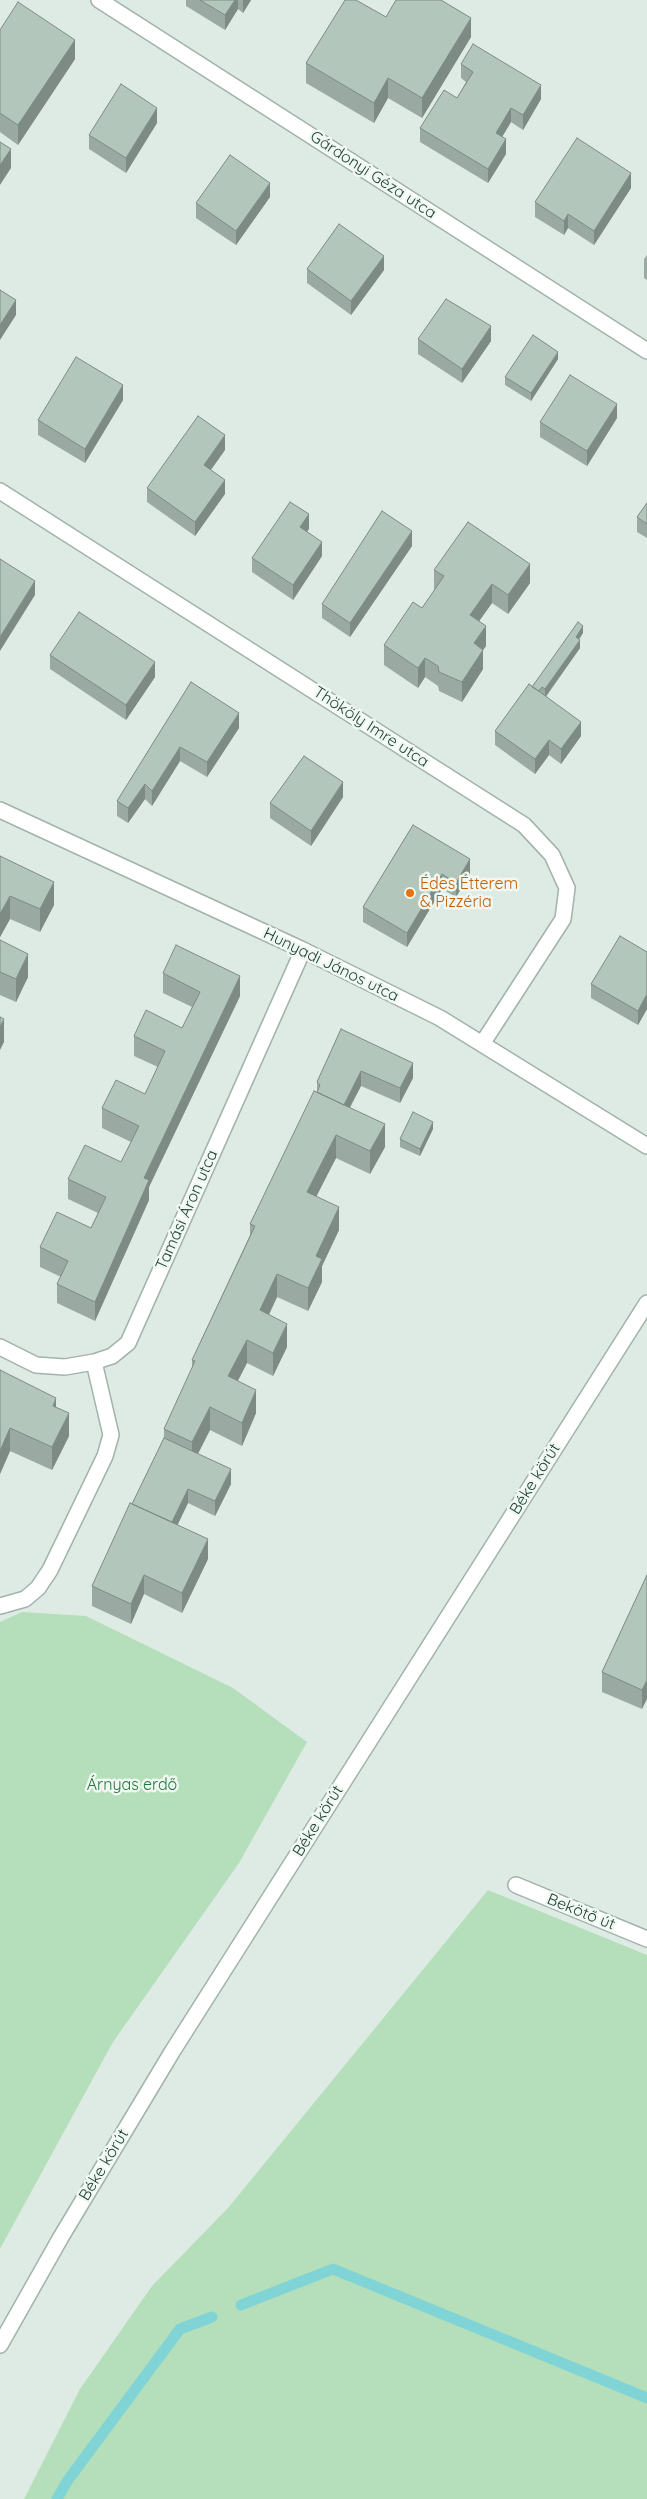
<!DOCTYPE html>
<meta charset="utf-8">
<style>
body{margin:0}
canvas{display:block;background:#deebe4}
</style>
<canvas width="647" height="2499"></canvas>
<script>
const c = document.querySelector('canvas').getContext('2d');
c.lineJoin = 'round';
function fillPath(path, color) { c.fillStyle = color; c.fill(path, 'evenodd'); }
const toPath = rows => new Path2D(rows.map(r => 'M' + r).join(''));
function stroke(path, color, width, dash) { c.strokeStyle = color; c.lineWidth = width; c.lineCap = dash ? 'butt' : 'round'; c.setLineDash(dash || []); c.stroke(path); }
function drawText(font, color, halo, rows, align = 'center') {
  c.font = font + ' Quicksand,sans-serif'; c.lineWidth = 5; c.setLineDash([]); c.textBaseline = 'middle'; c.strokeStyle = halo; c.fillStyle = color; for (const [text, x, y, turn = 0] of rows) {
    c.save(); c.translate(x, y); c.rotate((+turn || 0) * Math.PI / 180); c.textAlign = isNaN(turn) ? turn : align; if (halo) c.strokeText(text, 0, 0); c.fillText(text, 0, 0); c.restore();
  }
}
const green = toPath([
 [22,1612,86,1616,233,1688,307,1742,239,1863,113,2042,0,2249,0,1622],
 [488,1890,647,1955,647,2499,24,2499,80,2389,152,2286,228,2208]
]);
const stream = toPath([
 [241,2305,333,2269,647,2398],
 [57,2499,68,2480,180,2329,212,2317]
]);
const minor = toPath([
 [99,0,647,351],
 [0,491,524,825,552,855,567,888,563,919,482,1044],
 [0,810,303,950,440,1018,647,1146],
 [0,1347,36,1365,65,1367,94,1362,112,1356,128,1343,303,950],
 [0,1606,25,1599,38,1588,50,1570,105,1456,111,1435,94,1362],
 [516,1885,647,1939],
 [0,2345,61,2237,172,2052,647,1303]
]);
const wall = toPath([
 [186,0,251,0,243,13,238,9,225,30,186,6],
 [386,17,471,37,422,118,388,98,374,123,306,83,306,63],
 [0,30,75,59,18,145,0,132],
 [461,64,541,99,523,130,511,122,502,137,506,154,488,183,420,142,420,128,457,98,466,82,461,78],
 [157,123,126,173,89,149,89,135],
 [631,188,594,245,568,228,564,235,535,217,535,202],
 [270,197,236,245,196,218,196,203],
 [647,255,647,280,644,278,644,259],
 [307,269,384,270,351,315,307,283],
 [418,339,491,341,462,383,418,354],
 [558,359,531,401,505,385,505,377],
 [123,400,85,463,38,435,38,420],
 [617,418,587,466,540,437,540,422],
 [225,450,211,470,225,494,195,536,147,502,147,488],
 [647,503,647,538,637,532,637,517],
 [309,529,307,531,322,556,293,600,252,572,252,558],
 [412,546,350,637,322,618,322,604],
 [434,570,530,583,508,614,492,603,479,621,486,646,483,650,483,669,462,702,439,691,438,686,425,677,418,688,384,665,384,645,422,608,435,590,434,590],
 [583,633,579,639,580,648,546,697,581,736,561,764,549,755,535,774,495,745,495,731,532,687],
 [50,655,155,677,126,720,50,669],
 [191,682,239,728,207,777,180,761,152,806,145,799,128,823,117,816,117,801],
 [343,797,311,846,270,818,270,803],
 [413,825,470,874,456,897,442,889,407,947,363,922,363,907],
 [0,856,54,905,40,932,10,919,0,937],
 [0,940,28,977,16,1002,0,995],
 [647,952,647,1009,638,1025,591,998,591,984],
 [163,973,240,996,149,1187,149,1200,95,1321,57,1303,57,1284,61,1277,40,1267,40,1247,91,1228,98,1213,68,1199,68,1179,121,1162,131,1142,102,1128,102,1108,145,1094,158,1067,134,1056,134,1036,182,1028,192,1007,163,993],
 [341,1029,413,1078,400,1103,361,1086,350,1108,385,1147,370,1174,336,1158,316,1196,339,1230,322,1266,322,1282,308,1311,277,1297,269,1315,287,1347,273,1376,247,1363,238,1381,256,1413,242,1446,210,1430,198,1454,231,1484,215,1516,188,1503,177,1525,208,1559,182,1613,144,1594,131,1624,92,1606,92,1586,164,1438,164,1429,192,1370,192,1360,250,1235,250,1224,317,1092,317,1082],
 [433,1129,420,1156,400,1147,400,1139],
 [0,1370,56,1407,69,1436,52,1470,10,1451,0,1474],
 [647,1575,642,1709,602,1692,602,1672]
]);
const shadedWall = toPath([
 [235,0,238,0,238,9,225,30,225,15],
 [243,0,251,0,243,13],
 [471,18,471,37,422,118,422,98],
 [75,40,75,59,18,145,18,125],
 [388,78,388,98,374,123,374,103],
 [541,85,541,99,523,130,523,115],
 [157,108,157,123,126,173,126,158],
 [511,108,511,122,496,147,496,133],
 [506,139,506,154,488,183,488,169],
 [11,149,11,168,0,185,0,165],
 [631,173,631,188,594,245,594,231],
 [270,183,270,197,236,245,236,231],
 [568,214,568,228,564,235,564,221],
 [384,256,384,270,351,315,351,301],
 [16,300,16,315,0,340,0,325],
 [491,326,491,341,462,383,462,369],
 [558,352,558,359,531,401,531,393],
 [123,385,123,400,85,463,85,449],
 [617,404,617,418,587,466,587,451],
 [225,435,225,450,204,479,204,465],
 [225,480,225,494,195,536,195,522],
 [309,514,309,529,300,541,300,527],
 [412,531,412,546,350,637,350,623],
 [322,542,322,556,293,600,293,585],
 [530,564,530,583,508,614,508,595],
 [35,581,35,595,0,651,0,637],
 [492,584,492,603,470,634,470,615],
 [486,626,486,646,474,663,474,643],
 [583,626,583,633,576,644,576,637],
 [580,640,580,648,545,697,545,689],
 [483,650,483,669,462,702,462,682],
 [425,658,425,677,418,688,418,668],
 [155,662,155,677,126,720,126,705],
 [239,713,239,728,207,777,207,762],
 [581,722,581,736,561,764,561,749],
 [549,740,549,755,535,774,535,759],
 [180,747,180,761,152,806,152,791],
 [343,782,343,797,311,846,311,831],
 [145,784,145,799,128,823,128,808],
 [470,859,470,874,456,897,456,883],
 [442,874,442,889,407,947,407,933],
 [54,882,54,905,40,932,40,909],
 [10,896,10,919,0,937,0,914],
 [28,954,28,977,16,1002,16,979],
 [240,976,240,996,149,1187,149,1200,95,1321,95,1302,144,1178],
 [647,994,647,1009,638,1025,638,1011],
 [4,1019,4,1042,0,1050,0,1027],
 [413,1063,413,1078,400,1103,400,1088],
 [361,1071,361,1086,340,1125,340,1111],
 [433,1122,433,1129,420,1156,420,1149],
 [385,1124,385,1147,370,1174,370,1151],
 [336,1135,336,1158,307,1215,307,1192],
 [339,1207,339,1230,322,1266,322,1282,308,1311,308,1288,316,1256],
 [277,1274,277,1297,260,1333,260,1310],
 [287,1324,287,1347,273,1376,273,1353],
 [247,1340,247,1363,228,1399,228,1376],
 [256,1390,256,1413,242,1446,242,1423],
 [56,1398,56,1421,53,1406],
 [210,1407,210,1430,192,1465,192,1442],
 [69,1413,69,1436,52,1470,52,1447],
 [10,1428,10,1451,0,1474,0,1451],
 [231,1469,231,1484,215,1516,215,1501],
 [188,1489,188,1503,170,1541,170,1526],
 [208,1539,208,1559,182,1613,182,1593],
 [144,1575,144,1594,131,1624,131,1604],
 [647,1680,647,1699,642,1709,642,1690]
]);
const building = toPath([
 [200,0,235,0,225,15,200,0],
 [345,0,356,0,386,17,396,0,441,0,471,18,422,98,388,78,374,103,306,63,345,0],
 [18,2,75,40,18,125,0,113,0,30,18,2],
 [473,44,541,85,523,115,511,108,496,133,506,139,488,169,420,128,444,90,457,98,473,72,461,64,473,44],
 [121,84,157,108,126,158,89,135,121,84],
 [577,138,631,173,594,231,568,214,564,221,535,202,577,138],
 [0,142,11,149,0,165,0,142],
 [230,155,270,183,236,231,196,203,230,155],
 [339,224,384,256,351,301,307,269,339,224],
 [0,290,16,300,0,325,0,290],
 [446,299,491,326,462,369,418,339,446,299],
 [533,335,558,352,531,393,505,377,533,335],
 [76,357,123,385,85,449,38,420,76,357],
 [570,375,617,404,587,451,540,422,570,375],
 [198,416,225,435,204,465,225,480,195,522,147,488,198,416],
 [290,502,309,514,300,527,322,542,293,585,252,558,290,502],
 [647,503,647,524,637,517,647,503],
 [382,511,412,531,350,623,322,604,382,511],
 [468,522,530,564,508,595,492,584,470,615,486,626,474,643,483,650,462,682,439,672,438,666,425,658,418,668,384,645,413,602,422,608,444,576,434,570,468,522],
 [0,559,35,581,0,637,0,559],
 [79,612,155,662,126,705,50,655,79,612],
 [578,622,583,626,576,637,580,640,545,689,542,687,539,691,532,687,578,622],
 [191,682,239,713,207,762,180,747,152,791,145,784,128,808,117,801,191,682],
 [529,684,581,722,561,749,549,740,535,759,495,731,529,684],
 [304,756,343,782,311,831,270,803,304,756],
 [413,825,470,859,456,883,442,874,407,933,363,907,413,825],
 [0,856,54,882,40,909,10,896,0,914,0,856],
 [620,936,647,952,647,994,638,1011,591,984,620,936],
 [0,940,28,954,16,979,0,972,0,940],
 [176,945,240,976,144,1178,149,1180,95,1302,57,1284,68,1261,40,1247,57,1212,91,1228,106,1197,68,1179,85,1145,121,1162,139,1126,102,1108,116,1080,145,1094,165,1051,134,1036,146,1010,182,1028,200,992,163,973,176,945],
 [0,1017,4,1019,0,1027,0,1017],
 [341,1029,413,1063,400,1088,361,1071,344,1105,317,1092,320,1085,317,1082,341,1029],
 [314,1091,385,1124,370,1151,336,1135,307,1192,339,1207,316,1256,322,1259,308,1288,277,1274,260,1310,287,1324,273,1353,247,1340,228,1376,256,1390,242,1423,210,1407,192,1442,164,1429,195,1361,192,1360,255,1226,250,1224,314,1091],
 [413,1112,433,1122,420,1149,400,1139,413,1112],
 [0,1370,56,1398,53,1406,69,1413,52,1447,10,1428,0,1451,0,1370],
 [164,1438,231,1469,215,1501,188,1489,172,1522,132,1504,164,1438],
 [130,1503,208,1539,182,1593,144,1575,131,1604,92,1586,130,1503],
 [647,1575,647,1680,642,1690,602,1672,647,1575]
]);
const markers = [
 [410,893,5,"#e8710a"]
];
const streetNames = [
 ["Gárdonyi Géza utca",373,175,33],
 ["Thököly Imre utca",371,727,33],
 ["Hunyadi János utca",331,965,26],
 ["Tamási Áron utca",187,1210,-66],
 ["Béke körút",535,1479,-58],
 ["Béke körút",318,1821,-58],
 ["Bekötő út",581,1912,22],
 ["Béke körút",104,2165,-59]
];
const foodNames = [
 ["Édes Étterem",420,884],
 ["& Pizzéria",420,902]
];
const parkNames = [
 ["Árnyas erdő",132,1785]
];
fillPath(green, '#b5dfba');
stroke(stream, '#81d4d6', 11);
stroke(minor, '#a1b3aa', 18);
stroke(minor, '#fff', 15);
fillPath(wall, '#9aaaa2');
fillPath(shadedWall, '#7d8b84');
fillPath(building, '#b3c6bc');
stroke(building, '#7d8b84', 1);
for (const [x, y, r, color] of markers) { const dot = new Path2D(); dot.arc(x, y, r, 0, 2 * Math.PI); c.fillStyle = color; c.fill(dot); stroke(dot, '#eff8f2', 2); }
drawText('16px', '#1e3c30', '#eff8f2', streetNames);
drawText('16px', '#c56008', '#eff8f2', foodNames, 'left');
drawText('16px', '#257639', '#eff8f2', parkNames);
</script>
